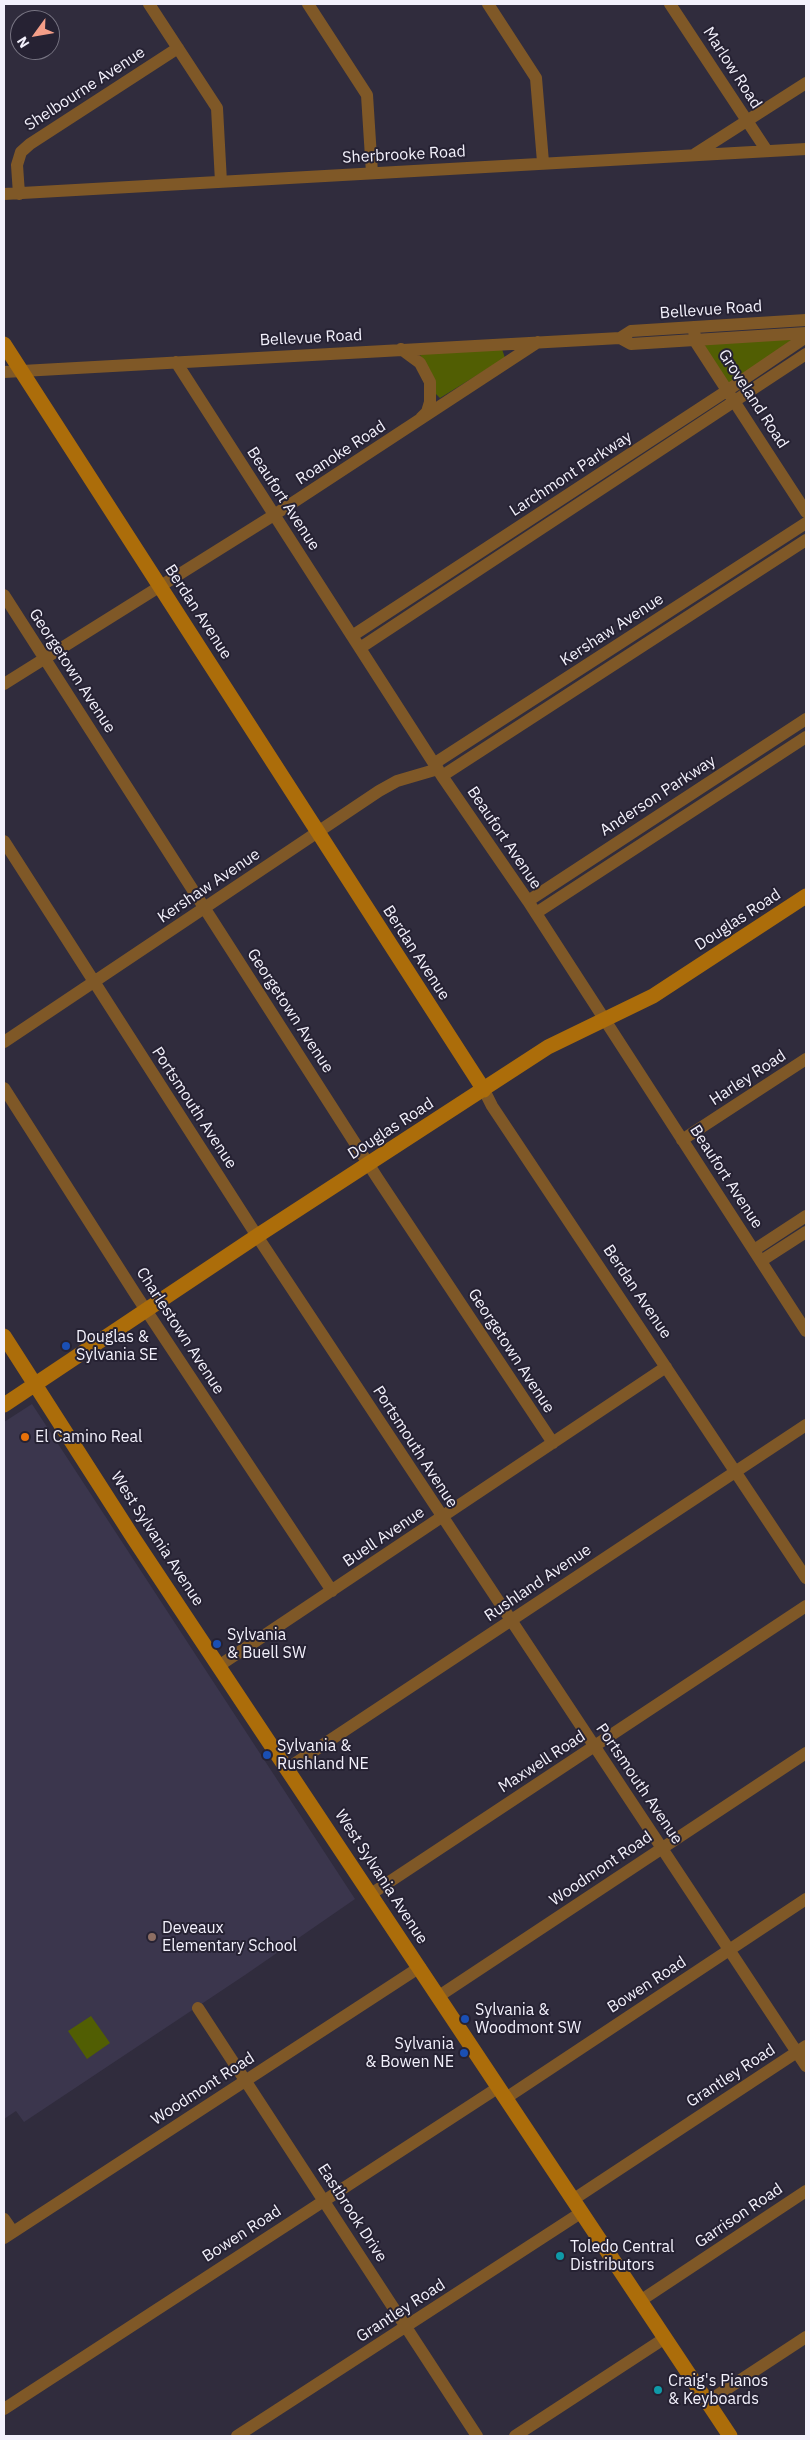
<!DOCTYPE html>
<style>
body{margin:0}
#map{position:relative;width:810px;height:2440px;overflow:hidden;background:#302c3d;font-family:"IBM Plex Sans",sans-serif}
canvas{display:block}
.frame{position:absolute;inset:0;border:5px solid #f3f1fc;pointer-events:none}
.north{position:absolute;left:10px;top:10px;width:50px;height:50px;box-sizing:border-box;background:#262233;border:1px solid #787583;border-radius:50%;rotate:238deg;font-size:14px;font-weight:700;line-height:20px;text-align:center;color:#f3f1fc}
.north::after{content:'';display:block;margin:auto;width:18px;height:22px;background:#f49e88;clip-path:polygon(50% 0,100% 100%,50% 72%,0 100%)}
</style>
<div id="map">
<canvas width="810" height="2440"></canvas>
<div class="frame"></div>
<div class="north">N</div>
</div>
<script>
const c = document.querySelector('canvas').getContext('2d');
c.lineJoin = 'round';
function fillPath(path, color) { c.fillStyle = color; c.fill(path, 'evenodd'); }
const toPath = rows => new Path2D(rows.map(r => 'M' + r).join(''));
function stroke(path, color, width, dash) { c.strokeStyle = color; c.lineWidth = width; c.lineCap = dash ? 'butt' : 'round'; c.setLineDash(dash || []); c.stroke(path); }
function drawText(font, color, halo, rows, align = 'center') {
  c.font = font + ' "IBM Plex Sans",sans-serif'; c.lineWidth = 4; c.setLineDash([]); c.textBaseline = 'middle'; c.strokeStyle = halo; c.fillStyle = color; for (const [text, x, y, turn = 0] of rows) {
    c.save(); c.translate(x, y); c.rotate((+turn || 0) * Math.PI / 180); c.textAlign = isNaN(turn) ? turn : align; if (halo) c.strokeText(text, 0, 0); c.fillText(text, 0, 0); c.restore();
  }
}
const built = toPath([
 [32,1404,355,1899,245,1975,24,2122,16,2111,4,2119,4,1422]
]);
const green = toPath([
 [793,339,729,387,699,343],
 [502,349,505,358,440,398,435,393,430,370,418,352],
 [91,2016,110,2043,87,2059,68,2031]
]);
const street = toPath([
 [149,4,217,108,221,182],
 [308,4,367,95,372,173],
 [488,4,536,78,543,162],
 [670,4,767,151],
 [695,154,806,83],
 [4,194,806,149],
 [19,194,17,165,21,152,30,144,178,48],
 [694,327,695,341,806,512],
 [620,338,631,344,806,333],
 [401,349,420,363,430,382,430,402,427,412,421,418],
 [176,362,442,776,528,901,806,1331],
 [4,372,620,338,631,331,806,320],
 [4,595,378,1179,553,1443],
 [352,636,728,390,806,337],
 [360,648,806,354],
 [4,684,274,515,538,342],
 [435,763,806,523],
 [442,776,806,540],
 [4,841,257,1236,806,2066],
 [528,901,806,719],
 [536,913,806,737],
 [4,1042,379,791,397,781,438,769],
 [4,1088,136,1295,332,1591],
 [484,1090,492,1106,806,1578],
 [682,1140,806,1059],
 [754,1250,806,1216],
 [761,1261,806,1232],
 [220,1665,666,1367],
 [288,1768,806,1425],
 [371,1894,806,1606],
 [439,1996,806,1753],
 [198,2008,477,2436],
 [506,2098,806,1899],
 [574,2199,806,2046],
 [4,2219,13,2232],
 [4,2238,420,1967],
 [640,2301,806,2191],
 [707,2402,806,2337],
 [4,2409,499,2087],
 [237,2436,582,2212],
 [515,2436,665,2338]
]);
const secondary = toPath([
 [4,344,484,1090],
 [4,1336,134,1539,730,2436],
 [4,1405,257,1236,548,1047,653,996,806,896]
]);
const markers = [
 [66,1346,5,"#1a4fb4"],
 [25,1437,5,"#e8710a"],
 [217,1644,5,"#1a4fb4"],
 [267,1755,5,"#1a4fb4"],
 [152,1937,5,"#8d6e63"],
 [465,2019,5,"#1a4fb4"],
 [464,2053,5,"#1a4fb4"],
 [560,2256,5,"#0f9aa8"],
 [658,2390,5,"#0f9aa8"]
];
const streetNames = [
 ["Marlow Road",732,68,57],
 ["Shelbourne Avenue",85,89,-33],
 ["Sherbrooke Road",404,155,-3],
 ["Bellevue Road",711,310,-4],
 ["Bellevue Road",311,338,-3],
 ["Groveland Road",753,399,57],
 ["Roanoke Road",341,453,-33],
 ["Larchmont Parkway",571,474,-33],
 ["Beaufort Avenue",283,499,57],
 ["Berdan Avenue",198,612,57],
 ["Kershaw Avenue",612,630,-33],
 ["Georgetown Avenue",72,671,57],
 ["Anderson Parkway",658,796,-33],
 ["Beaufort Avenue",504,838,56],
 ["Kershaw Avenue",209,886,-34],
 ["Douglas Road",738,920,-33],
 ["Berdan Avenue",416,953,57],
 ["Georgetown Avenue",290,1011,57],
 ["Harley Road",748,1078,-33],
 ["Portsmouth Avenue",194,1108,57],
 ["Douglas Road",391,1129,-33],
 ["Beaufort Avenue",726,1177,57],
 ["Berdan Avenue",637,1292,56],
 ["Charlestown Avenue",180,1331,57],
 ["Georgetown Avenue",511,1351,57],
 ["Portsmouth Avenue",415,1447,57],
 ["Buell Avenue",384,1537,-34],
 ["West Sylvania Avenue",157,1539,57],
 ["Rushland Avenue",538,1583,-34],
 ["Maxwell Road",542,1762,-33],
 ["Portsmouth Avenue",639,1784,56],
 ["Woodmont Road",601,1869,-34],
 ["West Sylvania Avenue",381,1877,57],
 ["Bowen Road",647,1985,-33],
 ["Grantley Road",731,2076,-33],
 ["Woodmont Road",203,2089,-33],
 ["Eastbrook Drive",352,2213,57],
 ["Garrison Road",739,2216,-34],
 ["Bowen Road",242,2234,-33],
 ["Grantley Road",401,2311,-33]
];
const poiNames = [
 ["Douglas &",76,1337],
 ["Sylvania SE",76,1355],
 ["El Camino Real",35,1437],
 ["Sylvania",227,1635],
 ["& Buell SW",227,1653],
 ["Sylvania &",277,1746],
 ["Rushland NE",277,1764],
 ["Deveaux",162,1928],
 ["Elementary School",162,1946],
 ["Sylvania &",475,2010],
 ["Woodmont SW",475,2028],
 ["Sylvania",454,2044,"right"],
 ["& Bowen NE",454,2062,"right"],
 ["Toledo Central",570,2247],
 ["Distributors",570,2265],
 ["Craig's Pianos",668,2381],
 ["& Keyboards",668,2399]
];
fillPath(built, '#3b364d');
fillPath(green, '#515e03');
stroke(street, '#7f5827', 12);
stroke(secondary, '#ac6d0a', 15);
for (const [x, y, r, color] of markers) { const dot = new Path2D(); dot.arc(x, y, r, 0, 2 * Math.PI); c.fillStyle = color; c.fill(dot); stroke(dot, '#262233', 2); }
drawText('16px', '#f3f1fc', '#262233', streetNames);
drawText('16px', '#f3f1fc', '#262233', poiNames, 'left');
</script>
